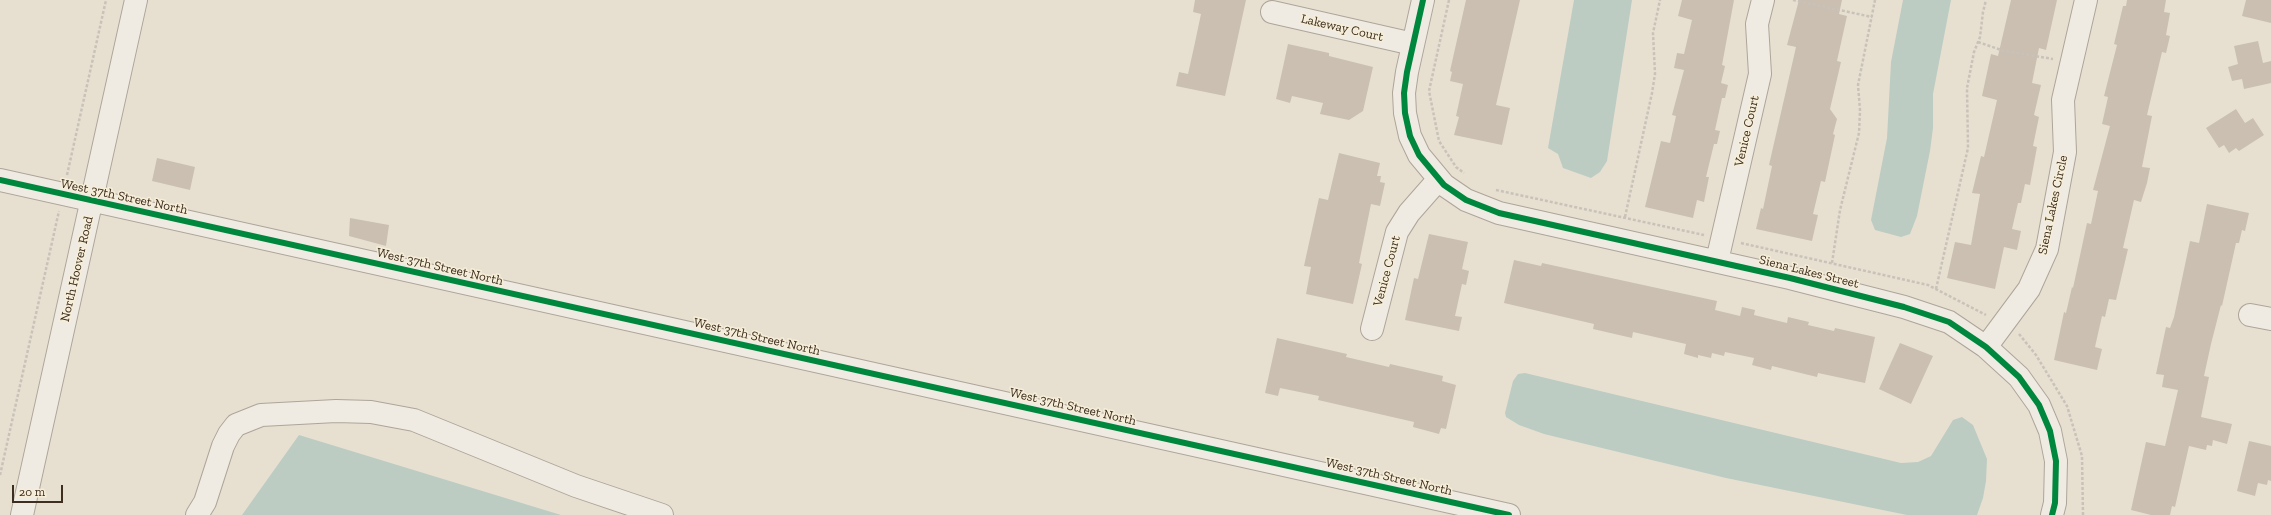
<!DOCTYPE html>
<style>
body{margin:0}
#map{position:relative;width:2271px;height:515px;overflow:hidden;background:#e7e0d1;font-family:"Zilla Slab",serif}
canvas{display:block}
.scale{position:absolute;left:12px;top:485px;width:51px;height:18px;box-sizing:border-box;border:2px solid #3d2e20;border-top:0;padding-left:5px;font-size:12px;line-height:14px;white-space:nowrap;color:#3d2e20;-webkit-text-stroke:3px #f7eed8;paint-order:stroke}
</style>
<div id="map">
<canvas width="2271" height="515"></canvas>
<div class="scale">20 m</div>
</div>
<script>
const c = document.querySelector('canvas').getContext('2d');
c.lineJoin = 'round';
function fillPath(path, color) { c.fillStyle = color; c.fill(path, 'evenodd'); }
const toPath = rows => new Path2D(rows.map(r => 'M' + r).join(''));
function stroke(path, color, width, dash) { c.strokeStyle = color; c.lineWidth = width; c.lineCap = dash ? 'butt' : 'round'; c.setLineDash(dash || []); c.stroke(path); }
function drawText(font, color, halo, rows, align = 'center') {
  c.font = font + ' "Zilla Slab",serif'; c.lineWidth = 3; c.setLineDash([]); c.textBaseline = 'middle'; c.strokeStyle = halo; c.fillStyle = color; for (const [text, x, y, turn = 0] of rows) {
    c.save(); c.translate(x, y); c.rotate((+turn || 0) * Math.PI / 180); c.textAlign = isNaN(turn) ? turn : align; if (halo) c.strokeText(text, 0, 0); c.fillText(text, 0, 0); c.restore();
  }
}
const water = toPath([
 [1574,0,1632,0,1607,161,1600,172,1591,178,1563,168,1558,154,1548,148],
 [1903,0,1951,0,1933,94,1933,128,1930,151,1917,216,1910,234,1901,237,1875,230,1871,220,1887,138,1891,62],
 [1525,373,1901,463,1918,462,1931,456,1953,420,1962,417,1973,425,1987,459,1986,481,1983,498,1977,515,1907,515,1726,478,1544,434,1519,425,1506,417,1505,413,1513,381,1518,374],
 [299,435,561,515,242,515]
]);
const building = toPath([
 [1195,0,1246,0,1225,96,1176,86,1179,72,1188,74,1194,47,1201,14,1193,12],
 [1466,0,1520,0,1496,105,1510,108,1502,145,1454,135,1459,117,1456,116,1463,84,1450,81,1452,72,1450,71],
 [1682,0,1734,0,1722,65,1725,66,1721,83,1728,85,1725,98,1722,98,1715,130,1720,131,1717,144,1714,144,1706,177,1709,177,1704,202,1697,200,1693,218,1645,207,1661,141,1670,143,1676,116,1672,115,1684,70,1674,68,1677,53,1684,54,1692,20,1678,16],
 [1799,0,1842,0,1839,14,1847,16,1837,61,1841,62,1830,109,1837,119,1833,134,1835,135,1825,182,1821,181,1813,214,1818,215,1812,241,1756,229,1761,208,1763,209,1772,166,1769,165,1796,47,1787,45],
 [2011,0,2057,0,2046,50,2039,48,2032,83,2041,85,2034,115,2039,117,2033,146,2037,147,2030,185,2025,184,2021,203,2018,203,2012,229,2021,231,2017,250,2004,247,1995,289,1947,278,1955,242,1971,245,1980,194,1972,193,1981,156,1984,157,1997,100,1982,96,1991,54,1998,56],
 [2127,0,2166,0,2164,12,2170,13,2166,35,2170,36,2166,53,2162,52,2147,115,2152,116,2142,167,2150,168,2147,183,2141,202,2134,200,2123,248,2128,249,2116,300,2109,299,2105,317,2102,316,2095,347,2102,349,2097,370,2054,360,2064,312,2066,313,2072,287,2073,288,2087,223,2091,224,2098,191,2093,190,2110,126,2102,124,2108,97,2104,96,2117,45,2114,44,2123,6,2126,6],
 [2246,0,2271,0,2271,23,2242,16],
 [2258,41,2263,63,2271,61,2271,83,2244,89,2242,79,2232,81,2228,67,2238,64,2234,46],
 [1288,44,1329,53,1329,56,1373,67,1363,111,1349,120,1320,114,1323,103,1292,96,1290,103,1276,99],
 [2236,109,2245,123,2253,118,2264,135,2239,151,2236,148,2229,153,2224,145,2219,148,2206,128],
 [1339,153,1380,163,1377,176,1381,176,1380,182,1385,183,1380,206,1371,204,1359,263,1362,264,1353,304,1306,294,1311,267,1304,266,1307,252,1319,198,1328,200],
 [157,158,195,167,190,190,152,181],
 [2207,204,2249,213,2245,231,2242,230,2239,243,2236,243,2222,306,2221,305,2211,344,2204,376,2209,377,2201,417,2232,424,2227,444,2213,440,2212,446,2207,445,2206,450,2189,446,2175,507,2172,506,2170,515,2151,515,2131,510,2146,442,2165,446,2178,390,2162,387,2164,375,2156,374,2166,327,2170,328,2174,317,2190,241,2199,243],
 [350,218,389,225,386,246,349,236],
 [1429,234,1468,242,1462,269,1469,271,1466,285,1462,284,1455,316,1462,317,1459,331,1405,320,1414,278,1418,279],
 [1514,260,1541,266,1542,263,1717,301,1715,310,1740,316,1742,307,1755,310,1754,315,1787,323,1788,317,1809,322,1808,325,1834,331,1835,328,1875,337,1865,383,1818,373,1817,377,1772,366,1771,370,1752,365,1754,358,1725,352,1724,356,1712,353,1711,358,1698,355,1698,358,1684,354,1686,344,1633,332,1632,338,1593,329,1594,324,1504,303],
 [1277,338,1347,354,1346,357,1389,367,1390,364,1443,376,1442,381,1456,385,1446,429,1441,428,1439,434,1413,427,1414,422,1318,400,1319,396,1280,388,1278,396,1265,393],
 [1900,343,1933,356,1911,404,1879,389],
 [2249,441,2271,446,2271,481,2268,480,2267,485,2258,483,2255,496,2237,491]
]);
const path = toPath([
 [1449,0,1429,91,1439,141,1456,167,1464,173],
 [1793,0,1872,17],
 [1978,42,2004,51,2053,59],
 [67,175,106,0],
 [1496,190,1704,235],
 [1625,217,1652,93,1655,74,1653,33,1660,0],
 [1741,243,1928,285,1986,315],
 [1832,263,1840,210,1859,133,1860,110,1858,85,1875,0],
 [1936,289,1968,148,1967,88,1974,52,1980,37,1983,12,1986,0],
 [2019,334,2036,355,2067,406,2082,456,2083,515],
 [0,475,59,211]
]);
const minor = toPath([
 [1423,0,1407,72,1404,93,1405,113,1410,136,1419,155,1444,185,1466,200,1499,213,1790,278,1904,307,1949,322,1986,347,2019,377,2039,405,2050,431,2056,461,2055,503,2052,515],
 [1272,12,1413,44],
 [0,180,1509,515],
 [1717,261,1760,74,1757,24,1763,0],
 [2250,315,2271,319],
 [1372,329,1397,232,1409,213,1438,180],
 [1986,347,2029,289,2047,249,2065,152,2063,100,2086,0],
 [22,515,136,0],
 [197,515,205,502,223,446,229,434,236,425,261,415,336,411,371,412,414,420,576,486,662,515]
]);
const cycleway = toPath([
 [1423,0,1407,72,1404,93,1405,113,1410,136,1419,155,1444,185,1466,200,1499,213,1790,278,1904,307,1949,322,1986,347,2019,377,2039,405,2050,431,2056,461,2055,503,2052,515],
 [0,180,1509,515]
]);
const streetNames = [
 ["Lakeway Court",1342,28,13],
 ["Venice Court",1747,131,-77],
 ["West 37th Street North",124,197,12],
 ["Siena Lakes Circle",2053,205,-78],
 ["West 37th Street North",440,267,13],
 ["North Hoover Road",77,269,-77],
 ["Venice Court",1387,271,-75],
 ["Siena Lakes Street",1809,272,14],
 ["West 37th Street North",757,337,13],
 ["West 37th Street North",1073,407,13],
 ["West 37th Street North",1389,477,13]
];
fillPath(water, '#bcccc2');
fillPath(building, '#cbbfb2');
stroke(minor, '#ada599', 24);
stroke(path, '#c8c2b9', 2.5, [3, 2]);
stroke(minor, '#efebe3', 22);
stroke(cycleway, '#00873e', 6);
drawText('13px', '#3d2e20', '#f7eed8', streetNames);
</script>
